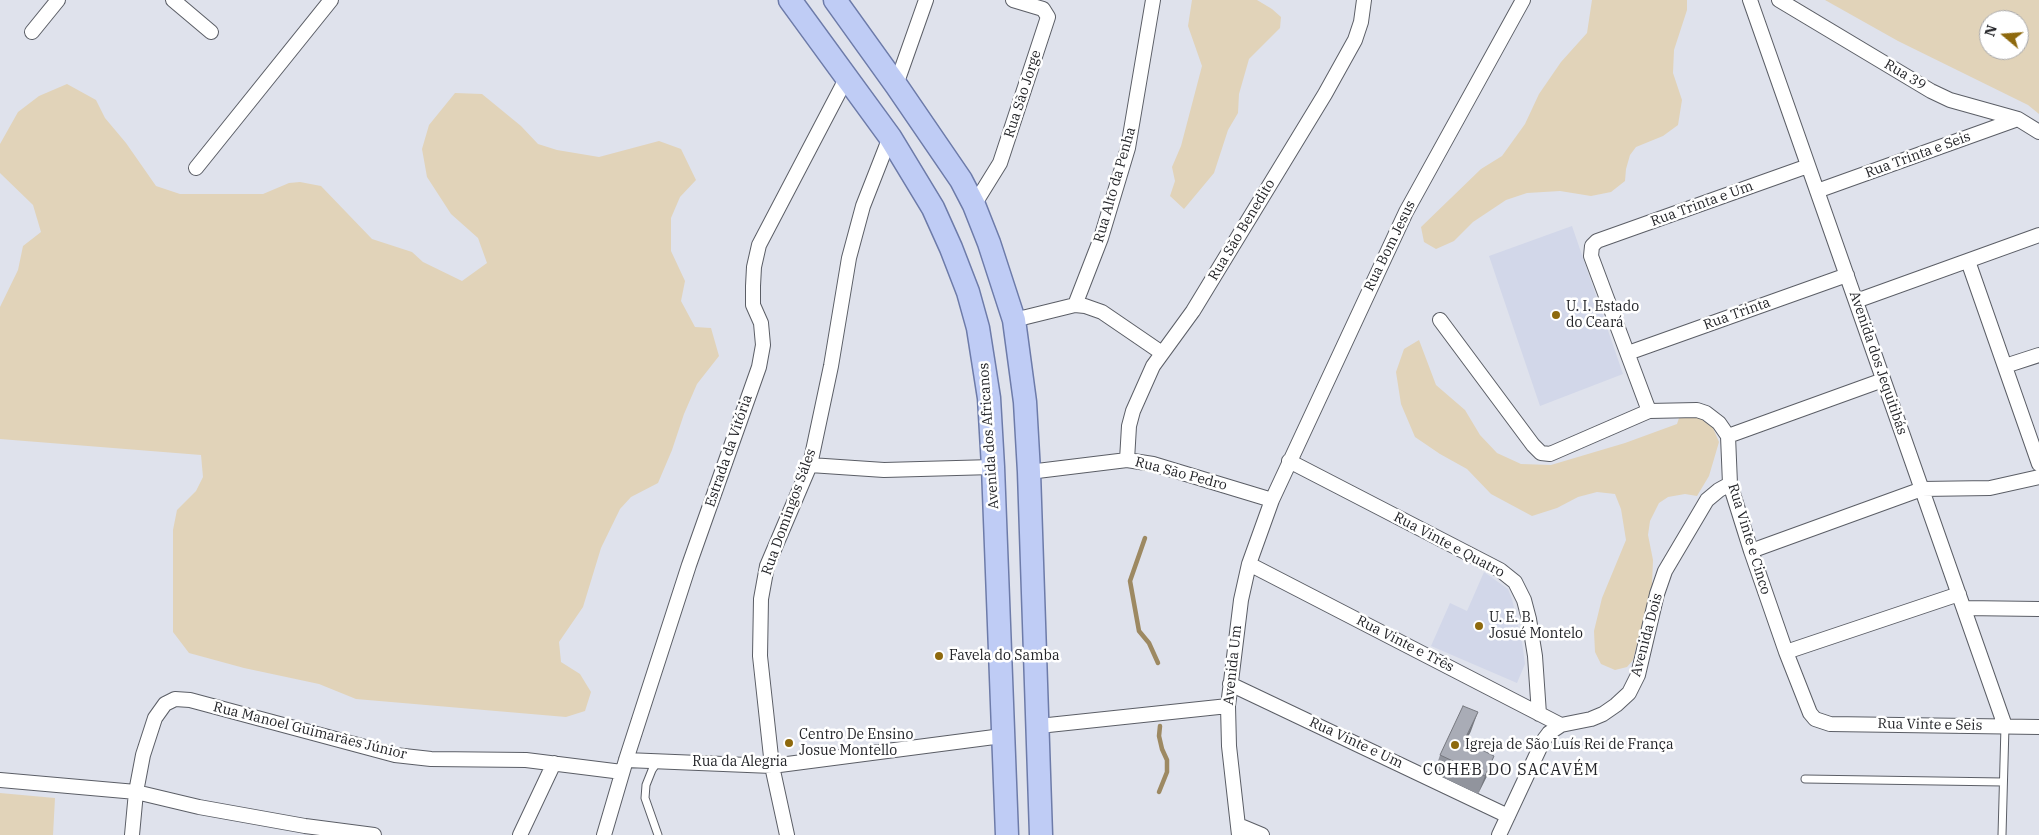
<!DOCTYPE html>
<meta charset="utf-8">
<style>
body{margin:0}
#map{position:relative;width:2039px;height:835px;overflow:hidden;background:#dfe2ec;font-family:"IBM Plex Serif",serif}
canvas{display:block}
.north{position:absolute;left:1979px;top:10px;width:50px;height:50px;box-sizing:border-box;background:#fff;border:1px solid #a7a7a9;border-radius:50%;rotate:288deg;font-size:14px;font-weight:700;line-height:20px;text-align:center;color:#232428}
.north::after{content:'';display:block;margin:auto;width:18px;height:22px;background:#8e690d;clip-path:polygon(50% 0,100% 100%,50% 72%,0 100%)}
</style>
<div id="map">
<canvas width="2039" height="835"></canvas>
<div class="north">N</div>
</div>
<script>
const c = document.querySelector('canvas').getContext('2d');
c.lineJoin = 'round';
function fillPath(path, color) { c.fillStyle = color; c.fill(path, 'evenodd'); }
const toPath = rows => new Path2D(rows.map(r => 'M' + r).join(''));
function stroke(path, color, width, dash) { c.strokeStyle = color; c.lineWidth = width; c.lineCap = dash ? 'butt' : 'round'; c.setLineDash(dash || []); c.stroke(path); }
function drawText(font, color, halo, rows, align = 'center') {
  c.font = font + ' "IBM Plex Serif",serif'; c.lineWidth = 5; c.setLineDash([]); c.textBaseline = 'middle'; c.strokeStyle = halo; c.fillStyle = color; for (const [text, x, y, turn = 0] of rows) {
    c.save(); c.translate(x, y); c.rotate((+turn || 0) * Math.PI / 180); c.textAlign = isNaN(turn) ? turn : align; if (halo) c.strokeText(text, 0, 0); c.fillText(text, 0, 0); c.restore();
  }
}
const built = toPath([
 [1572,226,1623,374,1540,406,1489,256],
 [1484,572,1508,589,1512,599,1522,642,1525,664,1517,683,1431,646,1450,603,1467,611]
]);
const green = toPath([
 [1192,0,1257,0,1272,9,1281,17,1280,28,1249,59,1239,94,1238,113,1228,130,1214,173,1184,209,1170,196,1175,181,1172,167,1181,146,1202,66,1188,26],
 [1592,0,1687,0,1687,10,1674,50,1673,73,1682,100,1678,125,1663,136,1636,147,1630,155,1626,169,1625,181,1611,192,1591,196,1560,191,1527,193,1506,200,1473,222,1454,241,1436,249,1424,242,1421,227,1481,169,1502,156,1525,124,1539,94,1561,62,1587,33],
 [1825,0,2039,0,2039,114,2028,105,1898,41],
 [1989,20,2019,20,2019,50,1989,50],
 [67,84,96,100,105,118,126,143,156,186,180,194,263,194,289,183,300,182,321,186,372,239,412,252,423,262,462,281,487,263,478,238,451,214,427,177,422,149,429,125,455,93,482,94,521,126,538,144,557,150,599,157,659,141,681,149,696,180,680,197,671,218,671,251,685,281,681,301,695,327,711,328,719,356,697,384,684,414,672,450,658,483,631,497,620,509,601,548,583,607,559,642,561,662,580,674,591,692,585,711,566,717,356,699,319,684,244,668,189,653,173,632,173,530,177,510,196,491,203,477,201,455,0,439,0,307,18,270,23,246,41,232,33,205,0,173,0,144,18,112,39,96],
 [1419,340,1436,385,1465,410,1480,435,1497,453,1521,464,1551,465,1625,443,1677,424,1680,415,1696,415,1713,428,1719,442,1709,476,1697,496,1685,494,1668,497,1659,503,1650,521,1648,535,1653,560,1652,585,1633,660,1627,667,1615,670,1601,664,1595,652,1594,631,1602,598,1626,540,1621,509,1615,494,1597,492,1578,497,1557,508,1532,516,1491,494,1467,469,1440,454,1415,437,1401,404,1396,372,1404,349],
 [0,793,55,798,53,835,0,835]
]);
const stream = toPath([
 [1145,538,1130,581,1139,631,1149,643,1158,663],
 [1159,792,1167,772,1167,760,1162,749,1159,736,1160,726]
]);
const service = toPath([
 [1805,779,2003,782],
 [658,835,645,798,646,785,652,770,658,761],
 [2002,835,2005,726]
]);
const minor = toPath([
 [173,0,211,32],
 [1750,0,2005,726],
 [1779,0,1931,91,1950,100,2018,119,2039,132],
 [32,32,58,0],
 [896,85,926,0],
 [196,168,331,0],
 [1817,191,2018,119],
 [974,205,1000,163,1048,17,1043,9,1013,0],
 [1968,261,2039,464],
 [1856,301,2039,235],
 [1075,305,1101,238,1128,148,1153,0],
 [1014,320,1075,305,1085,306,1102,312,1162,353],
 [1440,320,1533,445,1541,453,1550,454,1649,411,1697,410,1706,413,1719,423,1728,436,1730,484,1751,551,1786,652,1810,713,1815,719,1830,724,2039,727],
 [1628,353,1847,275],
 [2005,366,2039,355],
 [1649,411,1591,256,1592,246,1597,241,1808,166],
 [1728,436,1883,380],
 [1127,460,1129,426,1133,411,1153,366,1193,311,1325,94,1355,40,1361,22,1364,0],
 [1289,461,1500,570,1515,582,1524,600,1529,619,1535,656,1539,714],
 [810,465,884,470,993,467],
 [1029,472,1127,460,1153,464,1272,500],
 [1751,551,1922,489,1990,488,2039,477],
 [1249,564,1561,725],
 [1964,608,2039,609],
 [1786,652,1959,594],
 [1230,684,1508,816],
 [1039,726,1228,706],
 [626,760,772,766,1002,736],
 [0,780,136,792,199,807,305,826,374,835],
 [1238,825,1262,835],
 [132,835,136,792,143,755,155,718,165,704,175,699,190,700,395,755,431,759,526,760,622,772],
 [520,835,554,763],
 [604,835,626,760,689,565,759,367,763,345,761,323,753,305,753,286,754,267,759,245,847,77],
 [787,835,772,766,760,656,761,599,767,566,810,465,831,366,849,258,863,206,890,137],
 [1239,835,1229,746,1228,706,1241,600,1249,564,1272,500,1406,212,1523,0],
 [1499,835,1543,741,1549,733,1561,725,1591,719,1603,714,1616,705,1629,693,1638,675,1657,594,1665,571,1707,500,1719,490,1730,484]
]);
const primary = toPath([
 [790,0,890,137,933,208,951,248,968,292,978,328,989,398,993,467,1007,835],
 [835,0,896,85,961,180,974,205,989,243,1014,320,1025,402,1029,472,1041,835]
]);
const wall = toPath([
 [1471,731,1465,742,1488,774,1478,794,1434,773,1440,755]
]);
const shadedWall = toPath([
 [1478,712,1471,731,1457,759,1464,741],
 [1494,756,1488,774,1478,794,1485,776]
]);
const building = toPath([
 [1463,706,1478,712,1464,741,1494,756,1485,776,1440,755,1463,706]
]);
const markers = [
 [1556,315,5,"#8e690d"],
 [1479,626,5,"#8e690d"],
 [939,656,5,"#8e690d"],
 [789,743,5,"#8e690d"],
 [1455,745,5,"#8e690d"]
];
const streetNames = [
 ["Rua 39",1905,75,31],
 ["Rua São Jorge",1023,94,-72],
 ["Rua Trinta e Seis",1918,155,-20],
 ["Rua Alto da Penha",1115,185,-74],
 ["Rua Trinta e Um",1702,204,-20],
 ["Rua São Benedito",1242,230,-59],
 ["Rua Bom Jesus",1390,246,-64],
 ["Rua Trinta",1737,314,-20],
 ["Avenida dos Jequitibás",1878,363,71],
 ["Avenida dos Africanos",989,436,-94],
 ["Estrada da Vitória",729,451,-71],
 ["Rua São Pedro",1181,474,15],
 ["Rua Domingos Sáles",789,512,-70],
 ["Rua Vinte e Cinco",1749,539,73],
 ["Rua Vinte e Quatro",1449,545,28],
 ["Avenida Dois",1647,635,-75],
 ["Rua Vinte e Três",1405,644,27],
 ["Avenida Um",1233,665,-84],
 ["Rua Vinte e Seis",1930,725,1],
 ["Rua Manoel Guimarães Júnior",310,731,14],
 ["Rua Vinte e Um",1356,743,25],
 ["Rua da Alegria",740,762]
];
const poiNames = [
 ["U. I. Estado",1566,307],
 ["do Ceará",1566,323],
 ["U. E. B.",1489,618],
 ["Josué Montelo",1489,634],
 ["Favela do Samba",949,656],
 ["Centro De Ensino",799,735],
 ["Josue Montello",799,751],
 ["Igreja de São Luís Rei de França",1465,745]
];
const quarterNames = [
 ["COHEB DO SACAVÉM",1511,770]
];
fillPath(built, '#d2d7e9');
fillPath(green, '#e1d3b9');
stroke(stream, '#9d8962', 4.5);
stroke(service, '#5b5e66', 9);
stroke(minor, '#5b5e66', 16);
stroke(primary, '#6d7ba9', 25);
stroke(service, '#fff', 7);
stroke(minor, '#fff', 14);
stroke(primary, '#bfccf5', 22);
fillPath(wall, '#91949d');
fillPath(shadedWall, '#76787f');
fillPath(building, '#a9acb6');
stroke(building, '#76787f', 1);
for (const [x, y, r, color] of markers) { const dot = new Path2D(); dot.arc(x, y, r, 0, 2 * Math.PI); c.fillStyle = color; c.fill(dot); stroke(dot, '#fff', 2); }
drawText('14px', '#232428', '#fff', streetNames);
drawText('14px', '#232428', '#fff', poiNames, 'left');
c.letterSpacing = '1px';
drawText('16px', '#232428', '#fff', quarterNames);
c.letterSpacing = '0px';
</script>
